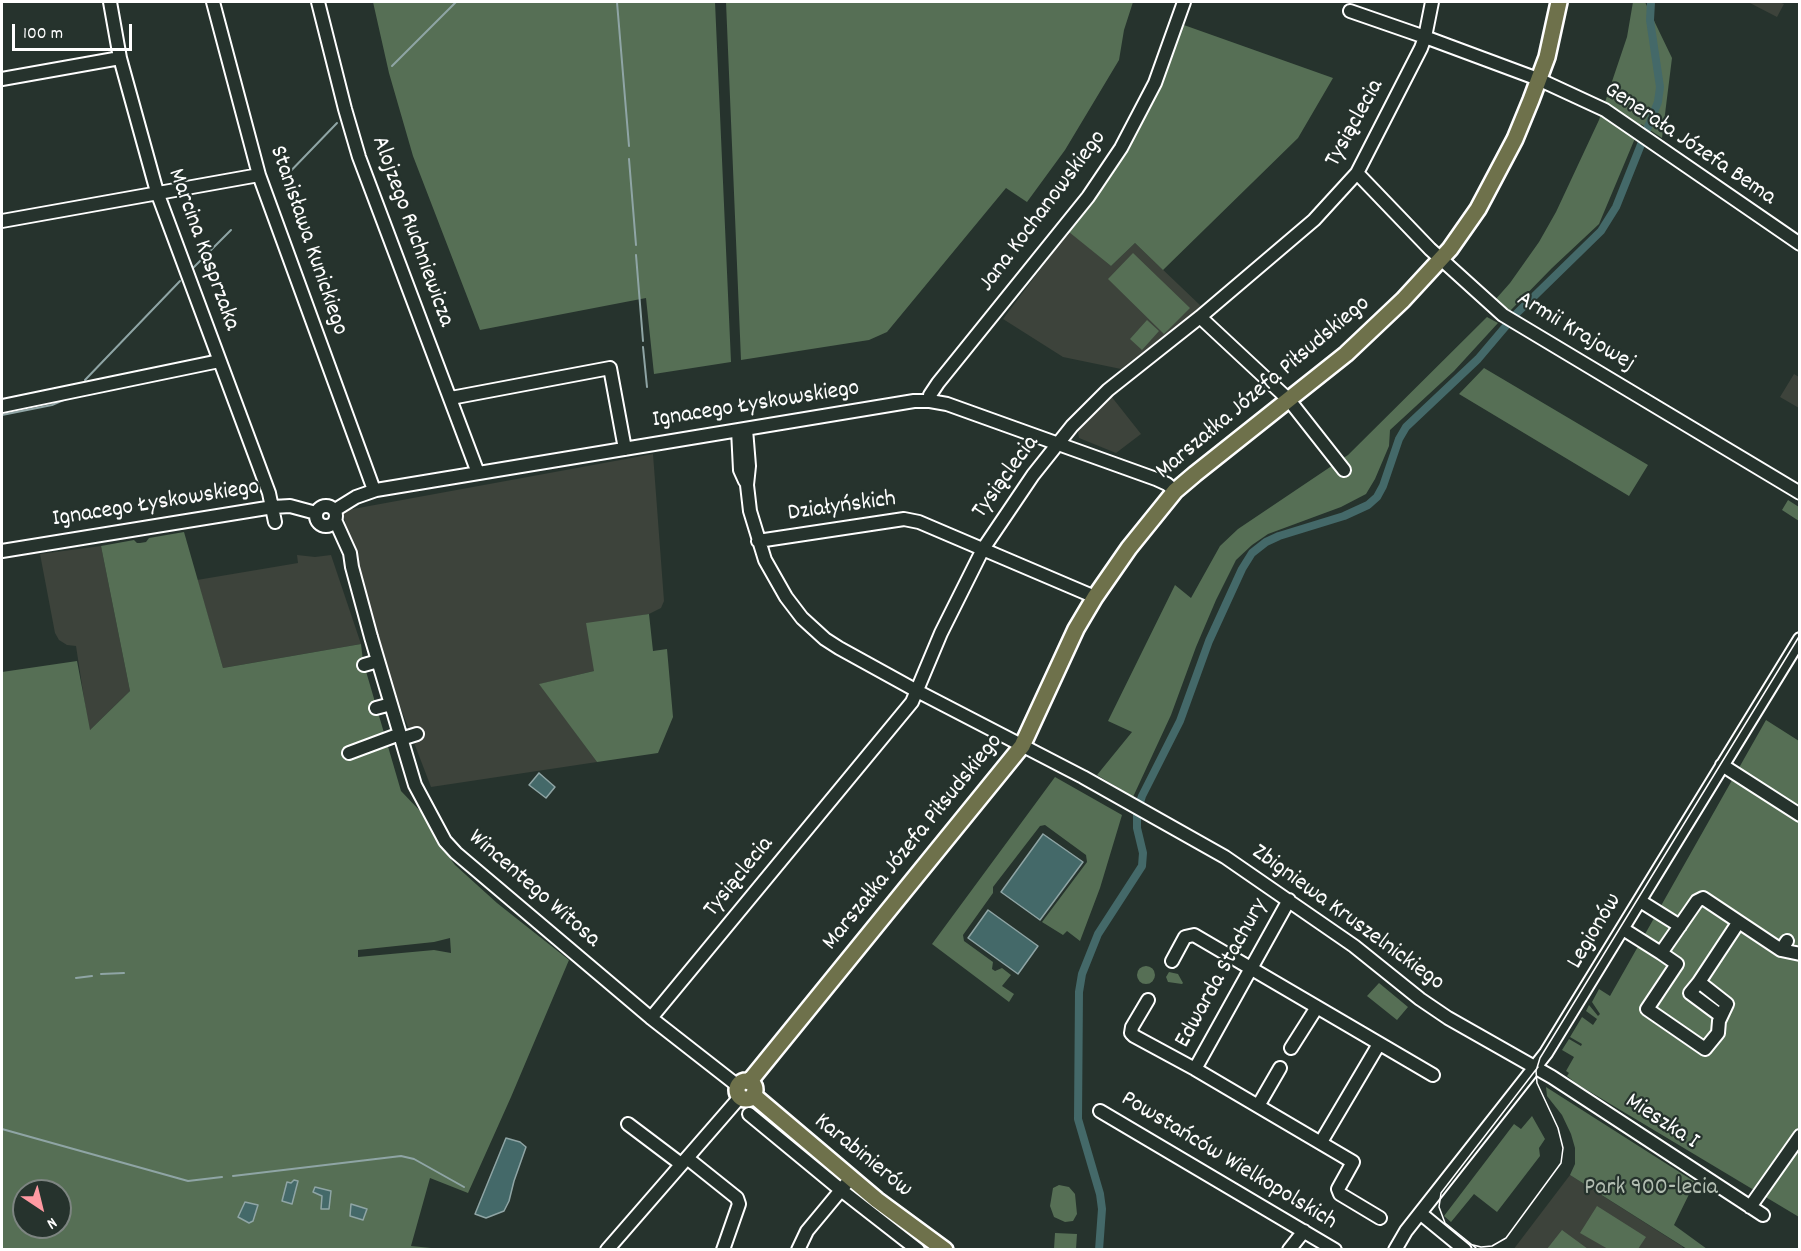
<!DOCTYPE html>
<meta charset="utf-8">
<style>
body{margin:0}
#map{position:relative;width:1801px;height:1251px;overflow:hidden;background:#26332d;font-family:Dekko,sans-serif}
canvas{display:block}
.frame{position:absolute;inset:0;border:3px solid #fff;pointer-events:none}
.north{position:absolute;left:12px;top:1179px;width:60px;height:60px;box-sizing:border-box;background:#26332d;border:2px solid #7d8581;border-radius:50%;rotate:145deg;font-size:16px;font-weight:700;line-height:24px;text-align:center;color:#fff}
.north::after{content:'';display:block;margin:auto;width:21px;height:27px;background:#ff9aa2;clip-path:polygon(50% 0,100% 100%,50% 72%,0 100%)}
.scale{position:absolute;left:12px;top:24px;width:120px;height:27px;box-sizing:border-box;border:3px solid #fff;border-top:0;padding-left:8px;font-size:18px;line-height:21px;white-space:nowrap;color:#fff;-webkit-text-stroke:4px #26332d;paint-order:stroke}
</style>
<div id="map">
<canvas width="1801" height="1251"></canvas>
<div class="frame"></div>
<div class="north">N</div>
<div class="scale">100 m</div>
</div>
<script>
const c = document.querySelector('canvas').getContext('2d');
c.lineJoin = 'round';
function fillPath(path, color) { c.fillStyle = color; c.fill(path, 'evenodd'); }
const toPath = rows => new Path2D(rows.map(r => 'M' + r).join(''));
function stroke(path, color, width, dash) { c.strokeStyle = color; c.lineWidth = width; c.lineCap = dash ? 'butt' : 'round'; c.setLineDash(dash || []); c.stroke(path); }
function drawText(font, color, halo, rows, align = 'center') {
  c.font = font + ' Dekko,sans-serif'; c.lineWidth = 4.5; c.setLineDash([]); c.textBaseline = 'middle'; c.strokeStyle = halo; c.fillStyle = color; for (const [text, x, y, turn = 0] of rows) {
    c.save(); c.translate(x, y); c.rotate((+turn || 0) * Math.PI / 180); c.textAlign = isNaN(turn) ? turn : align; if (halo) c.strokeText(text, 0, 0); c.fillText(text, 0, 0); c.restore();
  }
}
const built = toPath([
 [1748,2,1779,2,1784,4,1777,17],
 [1069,231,1111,266,1135,243,1202,307,1121,369,1063,357,1003,319],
 [1794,374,1799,377,1799,408,1780,397],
 [1111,396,1141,434,1116,453,1079,438,1078,432],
 [653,454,664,601,661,608,649,614,633,617,594,671,540,684,597,762,431,787,393,688,342,511],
 [101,546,130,691,89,731,76,646,67,645,59,640,55,633,40,554],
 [297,555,315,557,331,555,361,644,223,668,197,580,298,563],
 [1570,1175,1683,1247,1681,1250,1513,1250]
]);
const green = toPath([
 [373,2,715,2,731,362,654,374,646,298,480,330,413,156,389,73],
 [726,2,1133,2,1124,30,1119,60,1065,150,1027,202,1006,188,887,332,869,340,741,360],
 [1633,2,1645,2,1672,58,1662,138,1641,124,1599,224,1552,268,1509,312,1495,300,1510,283,1539,242,1556,212,1599,120,1627,37],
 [1181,24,1333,78,1298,138,1163,270,1135,243,1111,266,1069,232,1101,185],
 [1133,253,1190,308,1164,334,1108,279],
 [1487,317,1498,323,1454,371,1390,430,1389,446,1375,479,1366,494,1341,507,1268,534,1252,545,1236,560,1216,600,1196,647,1171,715,1133,797,1097,775,1132,732,1108,721,1175,585,1191,598,1220,546,1238,529,1348,455],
 [1147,320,1159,331,1142,350,1130,339],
 [1484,368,1648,465,1629,496,1459,394],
 [1788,500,1799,507,1799,521,1782,510],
 [184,532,223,668,361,644,363,661,401,791,422,813,441,846,455,865,497,903,569,960,511,1097,468,1193,430,1178,411,1246,441,1249,2,1250,2,672,77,661,90,730,130,691,101,546,134,540,137,543,140,543,146,542,149,538],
 [450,938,451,953,434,950,358,957,358,950,434,942],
 [24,1191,60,1191,60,1227,24,1227],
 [649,614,653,651,667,649,673,717,658,753,597,762,539,684,594,671,586,623],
 [1766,720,1799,741,1799,1217,1577,1084,1567,1076,1569,1073,1566,1071,1574,1057,1562,1050,1569,1039,1581,1046,1582,1044,1570,1037,1582,1017,1593,1025,1597,1019,1586,1011,1589,1005,1598,1016,1600,1014,1592,1002,1599,989,1610,996],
 [1055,777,1122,815,1100,888,1080,941,1067,931,1063,935,1042,922,1087,862,1086,855,1045,825,1040,826,993,887,993,893,963,935,964,941,993,962,992,969,995,971,1002,968,1011,975,1002,986,1014,994,1009,1002,932,944],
 '1137 975a9 9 0 1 1 18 0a9 9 0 1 1-18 0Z',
 [1169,972,1178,974,1183,983,1182,984,1168,982,1166,977],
 [1379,983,1408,1007,1397,1020,1367,996],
 [1546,1087,1695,1182,1674,1225,1707,1249,1687,1249,1570,1175,1575,1164,1575,1148,1571,1134,1562,1115,1547,1096],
 [1532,1116,1545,1139,1539,1148,1540,1156,1497,1212,1474,1194,1451,1222,1444,1216,1514,1124,1521,1129],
 [1059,1185,1069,1187,1075,1194,1077,1214,1073,1221,1065,1222,1054,1217,1050,1206,1053,1188],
 [1597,1206,1646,1237,1638,1249,1608,1249,1580,1233],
 [1562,1230,1588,1249,1547,1249],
 [1055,1233,1077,1234,1076,1249,1054,1249]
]);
const water = toPath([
 [539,773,555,787,546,798,529,785,539,773],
 [1043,834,1083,862,1040,920,1001,892,1043,834],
 [988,910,1038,946,1018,974,968,938,988,910],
 [506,1138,520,1142,526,1147,514,1181,509,1201,504,1211,486,1218,475,1214,506,1138],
 [294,1180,298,1181,292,1204,282,1201,287,1182,291,1183,294,1180],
 [315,1187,331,1191,329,1209,321,1209,322,1196,313,1192,315,1187],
 [245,1202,258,1205,253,1221,249,1223,238,1217,245,1202],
 [351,1204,367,1209,363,1220,350,1216,351,1204]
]);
const stream = toPath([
 [617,2,629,146],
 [392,66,456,2],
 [629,159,636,245],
 [283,179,337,123],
 [636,255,643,341],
 [193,268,231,230],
 [643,347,647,387],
 [85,380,180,281],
 [2,415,52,405,66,399],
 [101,974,124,973],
 [76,978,92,976],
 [2,1129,188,1181,222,1177],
 [233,1176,401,1156,414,1159,464,1187]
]);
const canal = toPath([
 [1099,1250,1102,1209,1100,1194,1078,1119,1079,992,1082,974,1098,934,1142,866,1143,853,1137,828,1137,812,1142,796,1180,721,1209,641,1242,569,1252,553,1266,542,1279,536,1344,516,1368,505,1377,497,1383,486,1399,439,1406,427,1478,359,1517,313,1601,231,1616,207,1658,102,1660,87,1650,20,1651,2]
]);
const minor = toPath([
 [110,2,120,58,157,192,269,493,275,522],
 [213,2,259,175,374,490],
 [318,2,345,109,359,157,478,473],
 [1350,11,1425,37,1538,79,1605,110,1800,244],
 [2,79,120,58],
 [1357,173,1430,249,1503,315,1800,493],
 [2,221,259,175],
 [1200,317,1289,400,1344,470],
 [451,398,610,368,625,449],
 [930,401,930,395,938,383,1088,197,1121,148,1155,83,1184,2],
 [2,406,219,361],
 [746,429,749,466,747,485,750,511,765,560,786,597,802,618,825,639,839,648,917,691,1083,777,1225,857,1354,946,1420,999,1448,1018,1552,1077,1763,1215],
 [738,430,740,470,745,481],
 '316 516a10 10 0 1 1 20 0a10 10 0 1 1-20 0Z',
 [335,510,356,497,376,490,914,401,930,401,947,404,1156,479,1167,484,1175,491],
 [335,520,350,553,352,567,371,637,415,785,445,841,456,853,651,1018,738,1086],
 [758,541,904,519,919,522,1095,597],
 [2,551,273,507,290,506,316,513],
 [364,665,378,661],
 [376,708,391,704],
 [401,739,417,734],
 [349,753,400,734],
 [1722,765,1800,815],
 [1640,901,1680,926],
 [1623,929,1661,953,1697,901,1703,898,1781,950,1787,941],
 [1781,950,1800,954],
 [1661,953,1677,964,1647,1009,1705,1049,1718,1033,1719,1021,1727,1004,1699,982,1738,923],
 [1172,961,1185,937,1194,935,1433,1075],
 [1699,982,1690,993,1721,1016],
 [1148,1000,1132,1027,1131,1033,1134,1036,1195,1069,1353,1162,1338,1189,1340,1194,1380,1218],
 [651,1018,912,702,941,633,983,549,1033,475,1072,426,1108,390,1200,317,1314,220,1357,173,1421,48,1425,37,1432,2],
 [1291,1048,1317,1007],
 [1195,1069,1289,900],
 [1258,1106,1280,1068],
 [1100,1111,1335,1250],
 [749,1114,841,1190,918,1250],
 [628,1124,681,1164],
 [1321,1142,1379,1044],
 [687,1158,737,1198,739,1204,723,1250],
 [1750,1207,1800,1136],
 [1420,1213,1465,1250],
 [607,1250,740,1097],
 [798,1250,807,1231,846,1184],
 [1289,1250,1304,1231],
 [1395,1250,1406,1231,1546,1053,1800,639]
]);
const major = toPath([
 '737 1090a9 9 0 1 1 18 0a9 9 0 1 1-18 0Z',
 [749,1082,1022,746,1076,629,1095,597,1129,548,1175,491,1195,474,1346,354,1403,300,1450,249,1478,209,1515,139,1531,100,1547,57,1559,2],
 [753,1095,877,1200,945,1250]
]);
const tram = toPath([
 [1469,1244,1481,1247,1492,1246,1506,1238,1561,1163,1563,1148,1558,1128,1537,1083,1536,1071,1540,1058,1800,635],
 [1476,1248,1445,1223,1439,1207,1441,1193,1538,1067]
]);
const streetNames = [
 ["Tysiąclecia",1356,124,-61],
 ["Generała Józefa Bema",1689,145,34],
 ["Jana Kochanowskiego",1044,212,-53],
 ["Alojzego Ruchniewicza",411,232,70],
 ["Stanisława Kunickiego",307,241,71],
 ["Marcina Kasprzaka",202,250,70],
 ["Armii Krajowej",1575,333,31],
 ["Marszałka Józefa Piłsudskiego",1264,389,-40],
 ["Ignacego Łyskowskiego",756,406,-9],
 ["Tysiąclecia",1007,478,-54],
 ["Ignacego Łyskowskiego",156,505,-9],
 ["Działyńskich",842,508,-8],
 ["Marszałka Józefa Piłsudskiego",914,843,-51],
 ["Tysiąclecia",740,878,-51],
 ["Wincentego Witosa",533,890,41],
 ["Zbigniewa Kruszelnickiego",1347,919,36],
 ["Legionów",1596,932,-59],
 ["Edwarda Stachury",1223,974,-61],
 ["Mieszka I",1661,1123,33],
 ["Karabinierów",862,1157,39],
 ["Powstańców Wielkopolskich",1228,1162,31]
];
const parkNames = [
 ["Park 900-lecia",1651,1190]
];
fillPath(built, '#3d433b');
fillPath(green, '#566f55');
fillPath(water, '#446969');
stroke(water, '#8fa5a5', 1.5);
stroke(stream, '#8fa5a5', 2);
stroke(canal, '#446969', 8);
stroke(minor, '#fff', 16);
stroke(major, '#fff', 20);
stroke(minor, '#26332d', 12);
stroke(major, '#6e714b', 15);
stroke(tram, '#fff', 1.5);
drawText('24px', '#fff', '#26332d', streetNames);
drawText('24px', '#b3beb2', '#26332d', parkNames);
</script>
